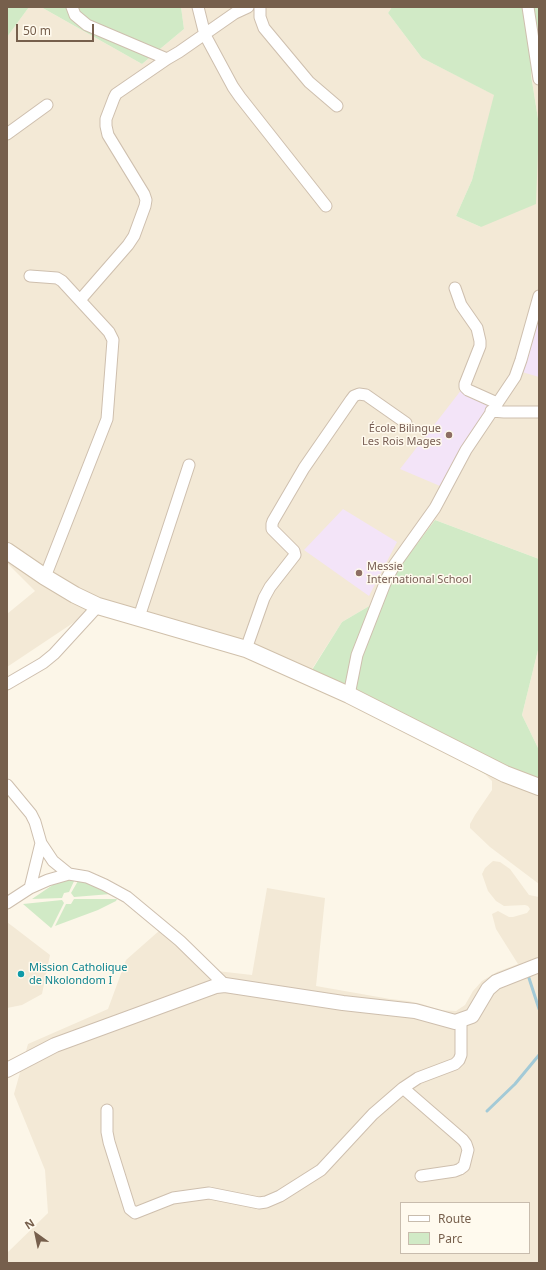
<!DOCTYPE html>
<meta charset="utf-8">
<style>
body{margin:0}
#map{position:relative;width:546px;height:1270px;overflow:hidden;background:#fcf6e8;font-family:"Noto Sans",sans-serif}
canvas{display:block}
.frame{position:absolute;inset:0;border:8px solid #765f4c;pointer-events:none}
.legend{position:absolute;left:400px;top:1202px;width:130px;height:52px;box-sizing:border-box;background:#fffaee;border:1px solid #c8bcad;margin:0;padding:5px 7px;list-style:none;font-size:12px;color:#765f4c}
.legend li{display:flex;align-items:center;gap:8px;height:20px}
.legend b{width:20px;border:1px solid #c8bcad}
.north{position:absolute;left:16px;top:1214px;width:40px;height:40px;-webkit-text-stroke:3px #fffaee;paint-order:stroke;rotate:327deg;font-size:11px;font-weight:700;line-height:16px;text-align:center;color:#765f4c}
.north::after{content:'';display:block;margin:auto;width:14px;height:18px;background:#765f4c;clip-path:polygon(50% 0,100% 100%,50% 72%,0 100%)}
.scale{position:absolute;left:16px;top:24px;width:78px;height:18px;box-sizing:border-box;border:2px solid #765f4c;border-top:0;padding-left:5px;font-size:12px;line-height:14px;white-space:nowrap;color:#765f4c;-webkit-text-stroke:3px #fffaee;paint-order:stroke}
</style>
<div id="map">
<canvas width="546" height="1270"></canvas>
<div class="frame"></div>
<ul class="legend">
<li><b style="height:5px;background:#fff"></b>Route</li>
<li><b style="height:11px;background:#d1eac6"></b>Parc</li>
</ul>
<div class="north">N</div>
<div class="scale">50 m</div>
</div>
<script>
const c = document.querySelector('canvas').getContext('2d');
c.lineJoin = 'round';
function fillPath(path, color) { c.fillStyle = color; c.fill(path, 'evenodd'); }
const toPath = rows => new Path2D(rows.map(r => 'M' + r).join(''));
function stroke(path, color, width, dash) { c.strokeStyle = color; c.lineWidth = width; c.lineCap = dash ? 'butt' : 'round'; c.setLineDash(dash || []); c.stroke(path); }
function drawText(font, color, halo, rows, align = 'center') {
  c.font = font + ' "Noto Sans",sans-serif'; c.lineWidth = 3; c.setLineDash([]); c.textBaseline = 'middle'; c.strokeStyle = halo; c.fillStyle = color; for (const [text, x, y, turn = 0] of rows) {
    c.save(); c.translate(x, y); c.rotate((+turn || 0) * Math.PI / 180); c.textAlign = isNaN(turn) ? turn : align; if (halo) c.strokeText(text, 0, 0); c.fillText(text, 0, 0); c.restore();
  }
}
const residential = toPath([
 [29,7,41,7,142,64,184,29,181,7,392,7,388,13,422,58,495,95,472,180,456,216,481,227,539,125,531,75,539,29,539,559,435,520,371,605,342,622,305,680,264,662,91,611,7,667,7,614,35,591,7,563,7,37],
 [539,646,539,750,522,715],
 [493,765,539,781,539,884,490,847,470,828,470,824,475,815,492,790,492,781,485,774],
 [493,861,500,862,510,869,529,895,539,897,539,1263,7,1263,7,1253,48,1213,45,1170,14,1094,28,1044,108,1009,126,960,168,923,201,958,217,971,252,975,267,888,325,898,316,986,390,999,408,1001,422,1004,440,1010,456,1011,465,1005,473,991,482,981,497,972,518,964,496,929,492,914,498,911,509,917,513,917,527,913,530,909,528,906,525,905,504,906,496,901,488,891,482,874,485,868],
 [401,1203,529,1203,529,1253,401,1253],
 [7,922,50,955,42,994,22,1005,7,1008]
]);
const education = toPath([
 [539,305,539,377,522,372],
 [462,389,493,401,443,482,440,486,400,469],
 [343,509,397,542,369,596,304,550]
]);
const green = toPath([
 [7,7,29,7,7,37],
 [41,7,181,7,184,29,142,64],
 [392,7,539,7,539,29,531,75,539,125,536,204,481,227,456,216,472,180,494,95,422,58,388,13],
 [435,520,539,559,539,646,522,715,539,750,539,781,493,765,485,774,461,759,428,745,405,731,341,700,305,681,342,622,371,605],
 [70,879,75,879,69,892,64,893,62,898,32,899,54,884],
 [78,881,85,882,111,894,74,897,71,893],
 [74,899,117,899,116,901,98,910,55,926,66,904,71,904],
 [62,900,64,903,52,927,51,928,23,904]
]);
const stream = toPath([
 [528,975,539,1009],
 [487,1111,515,1084,539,1055]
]);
const minor = toPath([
 [72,7,75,15,87,25,167,59],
 [198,7,205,35,233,87,240,97,326,206],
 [260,7,260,17,264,28,309,82,337,106],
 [528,7,539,79],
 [7,134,47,105],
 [30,276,57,278,62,281,109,332,113,340,107,419,45,577],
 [455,288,461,305,477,328,480,341,480,346,465,384,465,387,468,390,497,403],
 [80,300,128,245,134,236,145,206,146,200,144,194,108,135,106,126,106,119,114,98,116,94,167,59,179,52,235,13,248,7],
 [491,411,504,412,539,412],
 [139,617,189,465],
 [246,649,264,598,270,587,295,555,294,551,272,529,272,524,273,521,304,468,351,400,354,396,359,394,366,395,406,423],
 [7,684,43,663,54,654,98,606],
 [349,695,357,655,387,578,395,564,435,508,466,450,515,377,521,360,539,296],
 [7,785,31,814,35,822,41,843,53,861,69,874,87,877,105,885,127,897,180,941,225,985],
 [30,888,41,843],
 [7,903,30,888,48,880,69,874],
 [403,1088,463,1140,466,1144,468,1150,464,1166,460,1169,455,1171,421,1176],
 [107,1110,107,1132,109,1142,130,1209,135,1213,173,1198,209,1193,259,1203,266,1202,280,1196,321,1170,373,1114,403,1088,418,1078,455,1064,459,1060,461,1055,461,1021]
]);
const tertiary = toPath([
 [7,1070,55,1045,216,986,225,985,343,1003,415,1011,455,1022,472,1016,488,989,496,982,539,965]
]);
const secondary = toPath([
 [7,551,45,577,75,595,98,606,246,649,349,695,505,774,539,787]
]);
const markers = [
 [449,435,4,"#8d6e63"],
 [359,573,4,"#8d6e63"],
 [21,974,4,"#0f9aa8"]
];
const educationNames = [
 ["École Bilingue",441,429],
 ["Les Rois Mages",441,442],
 ["Messie",367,567,"left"],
 ["International School",367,580,"left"]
];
const cultureNames = [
 ["Mission Catholique",29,968],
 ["de Nkolondom I",29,981]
];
fillPath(residential, '#f3e9d6');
fillPath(education, '#f3e4f8');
fillPath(green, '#d1eac6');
stroke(stream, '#a3cad7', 3);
stroke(minor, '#cebfae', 13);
stroke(tertiary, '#cebfae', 16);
stroke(secondary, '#d0c0ab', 18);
stroke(minor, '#fff', 11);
stroke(tertiary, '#fff', 14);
stroke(secondary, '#fff', 16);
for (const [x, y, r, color] of markers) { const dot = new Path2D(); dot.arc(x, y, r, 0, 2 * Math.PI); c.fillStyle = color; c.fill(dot); stroke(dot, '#fffaee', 1.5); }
drawText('11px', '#785e54', '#fffaee', educationNames, 'right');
drawText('11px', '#0d838f', '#fffaee', cultureNames, 'left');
</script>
